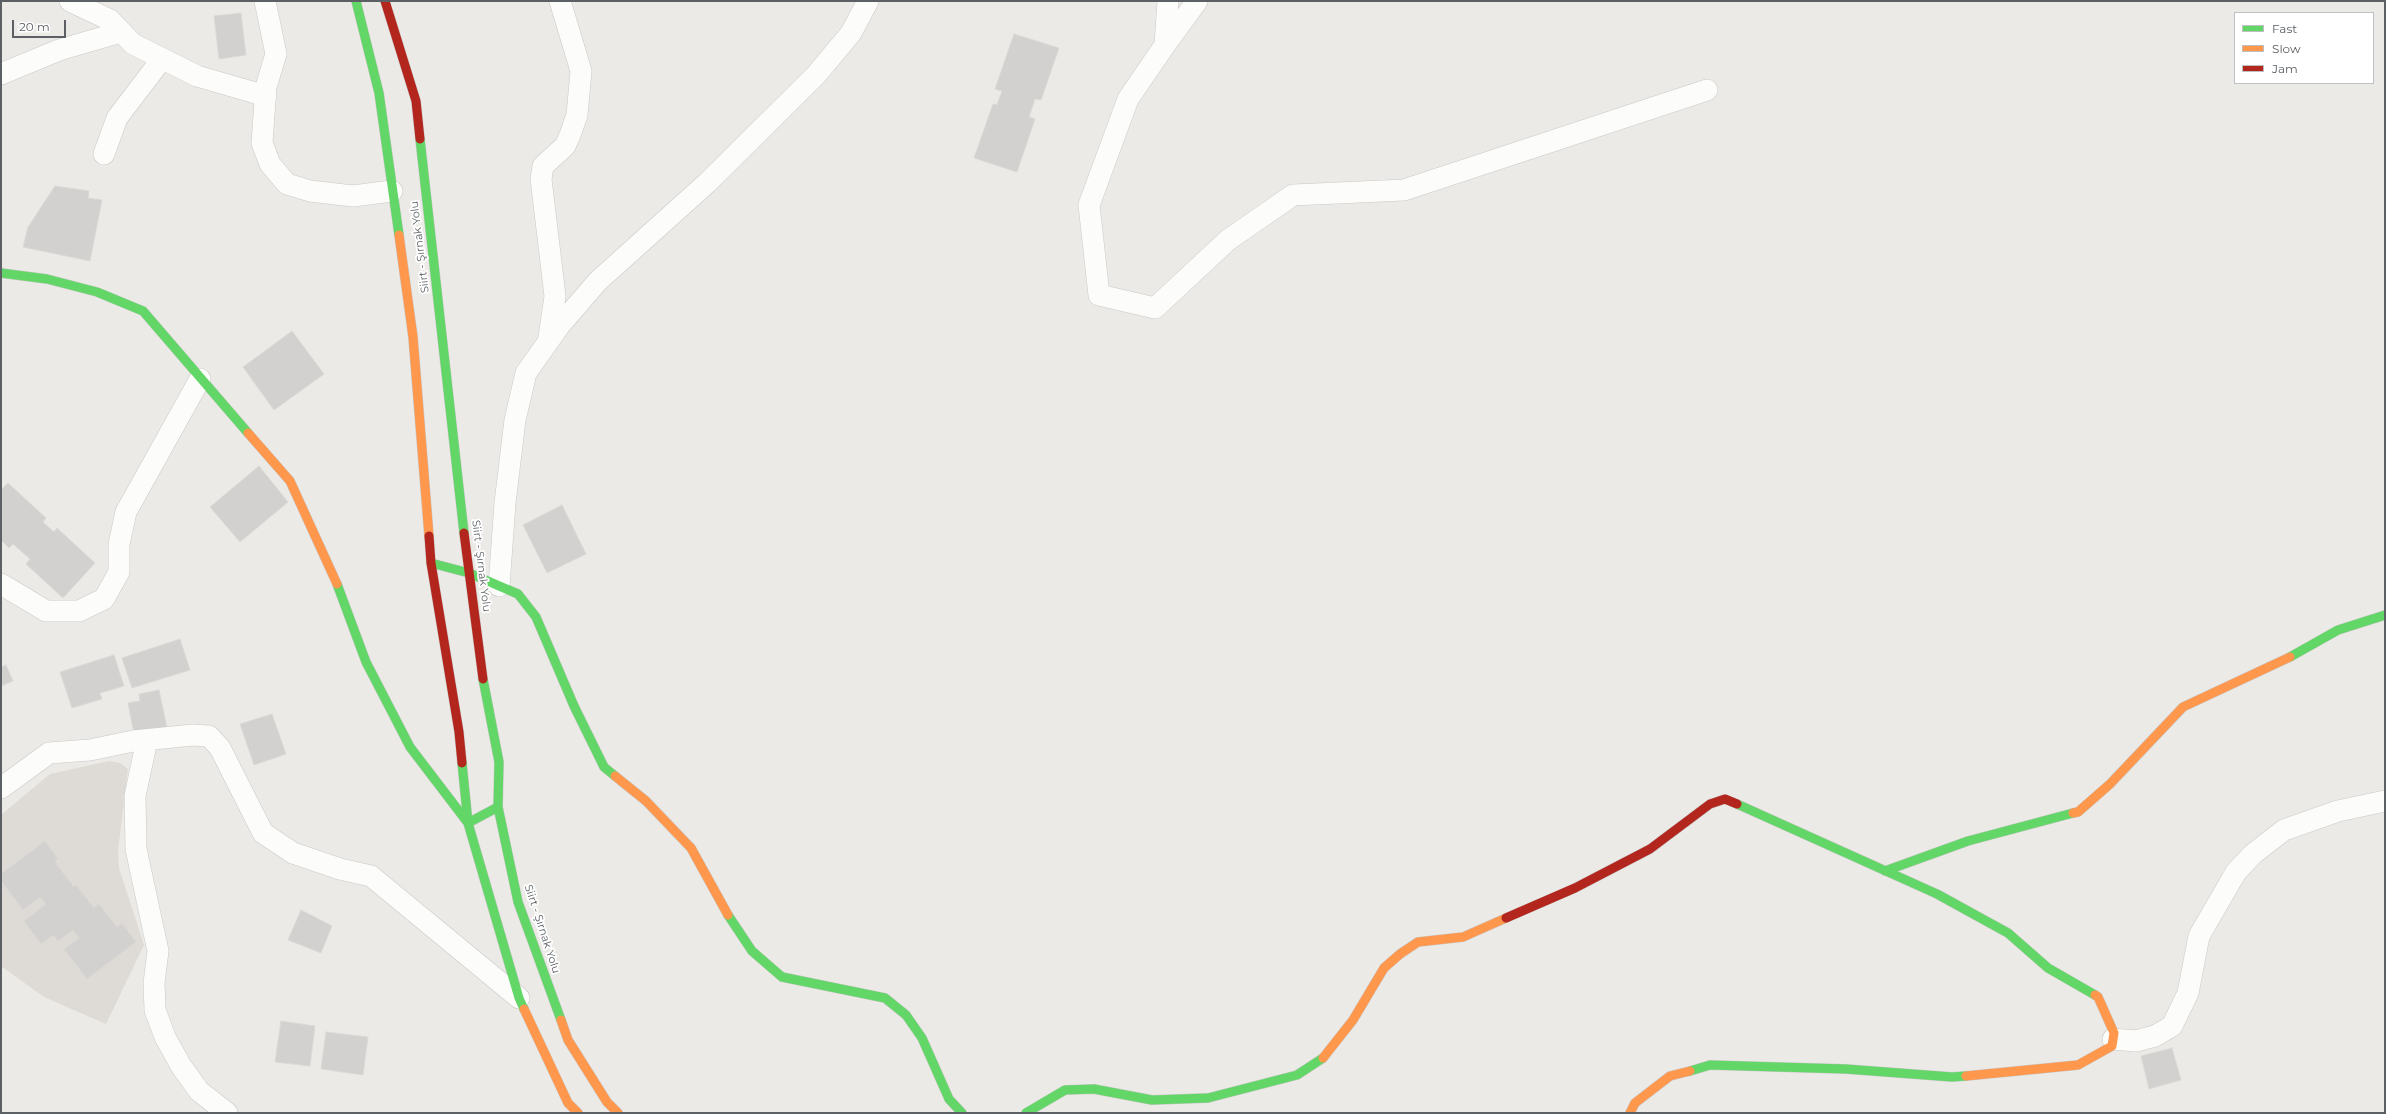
<!DOCTYPE html>
<meta charset="utf-8">
<style>
body{margin:0}
#map{position:relative;width:2386px;height:1114px;overflow:hidden;background:#eceae6;font-family:Montserrat,sans-serif}
canvas{display:block}
.frame{position:absolute;inset:0;border:2px solid #5c6064;pointer-events:none}
.legend{position:absolute;left:2234px;top:12px;width:140px;height:72px;box-sizing:border-box;background:#fff;border:1px solid #bebfc1;margin:0;padding:5px 7px;list-style:none;font-size:12px;color:#5c6064}
.legend li{display:flex;align-items:center;gap:8px;height:20px}
.legend b{width:20px;border:1px solid #bebfc1}
.scale{position:absolute;left:12px;top:20px;width:54px;height:18px;box-sizing:border-box;border:2px solid #5c6064;border-top:0;padding-left:5px;font-size:12px;line-height:14px;white-space:nowrap;color:#5c6064;-webkit-text-stroke:3px #fff;paint-order:stroke}
</style>
<div id="map">
<canvas width="2386" height="1114"></canvas>
<div class="frame"></div>
<ul class="legend">
<li><b style="height:5px;background:#63d668"></b>Fast</li>
<li><b style="height:5px;background:#ff974d"></b>Slow</li>
<li><b style="height:5px;background:#b3261e"></b>Jam</li>
</ul>
<div class="scale">20 m</div>
</div>
<script>
const c = document.querySelector('canvas').getContext('2d');
c.lineJoin = 'round';
function fillPath(path, color) { c.fillStyle = color; c.fill(path, 'evenodd'); }
const toPath = rows => new Path2D(rows.map(r => 'M' + r).join(''));
function stroke(path, color, width, dash) { c.strokeStyle = color; c.lineWidth = width; c.lineCap = dash ? 'butt' : 'round'; c.setLineDash(dash || []); c.stroke(path); }
function drawText(font, color, halo, rows, align = 'center') {
  c.font = font + ' Montserrat,sans-serif'; c.lineWidth = 3.5; c.setLineDash([]); c.textBaseline = 'middle'; c.strokeStyle = halo; c.fillStyle = color; for (const [text, x, y, turn = 0] of rows) {
    c.save(); c.translate(x, y); c.rotate((+turn || 0) * Math.PI / 180); c.textAlign = isNaN(turn) ? turn : align; if (halo) c.strokeText(text, 0, 0); c.fillText(text, 0, 0); c.restore();
  }
}
const education = toPath([
 [109,761,120,763,128,769,118,851,119,868,144,945,106,1024,44,997,1,966,1,815,50,774]
]);
const building = toPath([
 [241,13,246,55,219,59,214,16,241,13],
 [1014,34,1059,48,1041,100,1035,99,1029,117,1035,119,1017,172,974,158,993,104,997,105,1002,91,995,89,1014,34],
 [55,186,89,191,88,198,102,200,90,261,23,247,28,227,55,186],
 [292,331,324,374,274,410,243,367,292,331],
 [259,466,288,502,240,542,210,507,259,466],
 [8,483,46,518,43,522,54,532,57,528,95,563,63,598,26,564,30,559,13,544,9,548,1,540,1,490,8,483],
 [562,505,586,554,547,573,523,525,562,505],
 [180,639,190,670,132,688,122,658,180,639],
 [114,655,124,686,100,693,102,699,72,708,60,672,114,655],
 [6,665,13,681,1,686,1,667,6,665],
 [159,690,167,728,134,734,128,703,140,701,139,694,159,690],
 [272,714,286,754,254,765,240,724,272,714],
 [45,841,58,859,55,862,74,887,76,885,94,908,99,904,117,927,122,923,136,942,87,979,64,949,79,938,73,930,58,941,53,935,41,944,24,921,46,904,40,897,23,910,1,881,1,874,45,841],
 [301,910,332,926,321,953,288,940,301,910],
 [281,1021,315,1026,310,1066,275,1062,281,1021],
 [326,1032,368,1037,363,1075,321,1069,326,1032],
 [2172,1048,2181,1080,2149,1089,2141,1056,2172,1048]
]);
const street = toPath([
 [70,1,110,20,133,44,197,76,266,96],
 [265,1,276,54,266,87,262,143,270,164,287,184,310,191,353,196,392,191],
 [1168,1,1165,45,1128,99,1089,205,1099,295,1155,308,1228,240,1293,195,1404,190,1707,90],
 [1165,45,1197,1],
 [1,74,59,50,121,32],
 [104,154,117,118,162,59],
 [549,337,555,296,541,179,543,166,565,146,570,135,577,115,581,71,560,1],
 [1,584,46,611,79,611,104,599,119,572,119,544,126,512,200,379],
 [499,586,505,503,515,420,526,373,560,325,598,281,707,183,816,75,851,33,868,1],
 [147,740,135,796,136,849,158,951,154,983,155,1010,165,1037,181,1066,199,1091,227,1113],
 [1,788,49,753,90,750,133,741,193,735,209,736,220,748,263,833,293,853,340,869,371,876,519,998],
 [2113,1039,2136,1041,2155,1036,2172,1026,2188,993,2199,936,2236,872,2253,854,2284,830,2338,811,2385,801]
]);
const fast = toPath([
 [356,1,379,93,399,235],
 [420,139,464,533],
 [1,273,47,279,97,292,143,311,248,433],
 [431,563,469,573,518,594,536,617,574,706,604,767,615,776],
 [337,584,366,662,410,747,468,823,498,807],
 [2290,657,2338,630,2385,615],
 [483,679,499,762,498,807,518,902,561,1020],
 [462,763,468,823,519,998,524,1009],
 [1737,804,1937,894,2008,933,2048,968,2095,995],
 [1885,871,1968,841,2073,813],
 [728,915,752,951,782,977,885,998,906,1015,922,1038,949,1099,962,1113],
 [1690,1071,1710,1065,1846,1069,1952,1077,1966,1076],
 [1026,1113,1065,1090,1094,1089,1152,1100,1208,1098,1297,1075,1323,1058]
]);
const slow = toPath([
 [399,235,413,337,429,536],
 [248,433,290,481,337,584],
 [615,776,646,801,691,848,728,915],
 [2073,813,2078,812,2110,784,2183,707,2290,657],
 [524,1009,568,1103,578,1113],
 [561,1020,568,1040,607,1102,618,1113],
 [1323,1058,1353,1020,1384,968,1400,954,1418,942,1463,937,1506,918],
 [1966,1076,2078,1065,2112,1046,2114,1033,2098,997,2095,995],
 [1630,1113,1635,1103,1670,1076,1690,1071]
]);
const jam = toPath([
 [385,1,416,101,420,139],
 [464,533,483,679],
 [429,536,431,563,459,732,462,763],
 [1506,918,1575,888,1650,849,1710,804,1725,799,1737,804]
]);
const streetNames = [
 ["Siirt - Şırnak Yolu",420,247,-97],
 ["Siirt - Şırnak Yolu",481,566,83],
 ["Siirt - Şırnak Yolu",542,929,72]
];
fillPath(education, '#dedad6');
fillPath(building, '#d3d1cf');
stroke(building, '#dbd9d6', 1);
stroke(street, '#c8c9c8', 22);
stroke(fast, '#c8c8c8', 10);
stroke(slow, '#c8c8c8', 10);
stroke(jam, '#c8c8c8', 10);
stroke(street, '#fcfcfb', 21);
stroke(fast, '#63d668', 9);
stroke(slow, '#ff974d', 9);
stroke(jam, '#b3261e', 9);
drawText('11px', '#5c6064', '#fff', streetNames);
</script>
